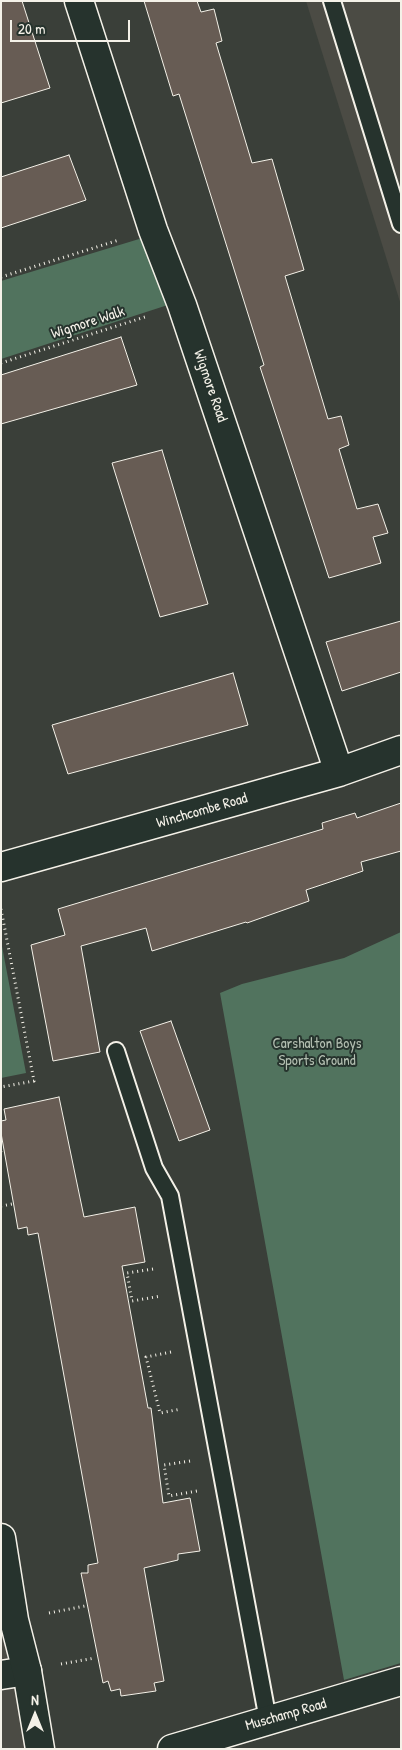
<!DOCTYPE html>
<style>
body{margin:0}
#map{position:relative;width:402px;height:1750px;overflow:hidden;background:#3a3f39;font-family:"Patrick Hand",sans-serif}
canvas{display:block}
.frame{position:absolute;inset:0;border:2px solid #f4f1e8;pointer-events:none}
.north{position:absolute;left:10px;top:1690px;width:50px;height:50px;-webkit-text-stroke:4px #26332d;paint-order:stroke;rotate:0deg;font-size:14px;font-weight:700;line-height:20px;text-align:center;color:#f4f1e8}
.north::after{content:'';display:block;margin:auto;width:18px;height:22px;background:#f4f1e8;clip-path:polygon(50% 0,100% 100%,50% 72%,0 100%)}
.scale{position:absolute;left:10px;top:20px;width:120px;height:22px;box-sizing:border-box;border:2px solid #f4f1e8;border-top:0;padding-left:6px;font-size:15px;line-height:18px;white-space:nowrap;color:#f4f1e8;-webkit-text-stroke:4px #26332d;paint-order:stroke}
</style>
<div id="map">
<canvas width="402" height="1750"></canvas>
<div class="frame"></div>
<div class="north">N</div>
<div class="scale">20 m</div>
</div>
<script>
const c = document.querySelector('canvas').getContext('2d');
c.lineJoin = 'round';
function fillPath(path, color) { c.fillStyle = color; c.fill(path, 'evenodd'); }
const toPath = rows => new Path2D(rows.map(r => 'M' + r).join(''));
function stroke(path, color, width, dash) { c.strokeStyle = color; c.lineWidth = width; c.lineCap = dash ? 'butt' : 'round'; c.setLineDash(dash || []); c.stroke(path); }
function drawText(font, color, halo, rows, align = 'center') {
  c.font = font + ' "Patrick Hand",sans-serif'; c.lineWidth = 4; c.setLineDash([]); c.textBaseline = 'middle'; c.strokeStyle = halo; c.fillStyle = color; for (const [text, x, y, turn = 0] of rows) {
    c.save(); c.translate(x, y); c.rotate((+turn || 0) * Math.PI / 180); c.textAlign = isNaN(turn) ? turn : align; if (halo) c.strokeText(text, 0, 0); c.fillText(text, 0, 0); c.restore();
  }
}
const built = toPath([
 [306,1,401,1,401,305],
 [1,1538,40,1749,1,1749]
]);
const green = toPath([
 [149,236,174,303,1,359,1,281],
 [401,932,401,1663,344,1680,220,993,242,984,344,958],
 [1,941,26,1073,1,1078]
]);
const building = toPath([
 [1,1,22,1,50,88,1,103,1,1],
 [144,1,197,1,201,12,214,9,222,41,216,43,252,163,272,159,304,270,285,276,328,419,341,416,349,445,339,449,357,509,378,504,388,533,373,537,381,563,329,578,260,367,264,365,179,94,173,96,144,1],
 [69,155,86,200,1,228,1,177,69,155],
 [121,337,137,385,1,424,1,375,121,337],
 [162,450,208,604,160,617,112,463,162,450],
 [401,621,401,672,342,691,326,642,401,621],
 [233,673,248,725,68,774,52,725,233,673],
 [401,803,401,851,361,862,363,871,306,890,309,901,247,923,246,922,152,951,146,928,81,946,100,1052,53,1061,31,945,65,935,58,909,323,829,322,823,355,813,357,818,401,803],
 [171,1021,210,1130,179,1141,140,1031,171,1021],
 [59,1097,84,1217,135,1207,145,1262,122,1266,148,1408,151,1408,163,1503,190,1498,200,1551,178,1554,178,1560,144,1568,164,1681,154,1683,156,1691,121,1696,120,1689,111,1691,108,1681,103,1683,81,1573,88,1573,88,1565,98,1563,38,1233,28,1235,27,1227,18,1229,1,1133,1,1121,6,1120,4,1109,59,1097]
]);
const path = toPath([
 [1,277,119,240],
 [1,363,148,316],
 [1,909,34,1081,1,1087],
 [1,1151,3,1150],
 [1,1206,12,1204],
 [153,1269,127,1273,132,1301,161,1296],
 [171,1352,146,1357,160,1413,181,1409],
 [190,1461,164,1465,169,1496,197,1491],
 [49,1613,85,1606],
 [61,1664,95,1658]
]);
const lane = toPath([
 [332,1,401,224],
 [116,1051,154,1168,170,1196,268,1720]
]);
const street = toPath([
 [79,1,153,230,182,305,339,772],
 [1,867,339,772,401,750],
 [1,1675,27,1671],
 [172,1749,401,1681]
]);
const secondary = toPath([
 [1,1538,14,1620,27,1671,40,1749]
]);
const streetNames = [
 ["Wigmore Walk",88,323,-18],
 ["Wigmore Road",210,386,71],
 ["Winchcombe Road",202,811,-16],
 ["Muschamp Road",286,1715,-16]
];
const parkNames = [
 ["Carshalton Boys",317,1044],
 ["Sports Ground",317,1061]
];
fillPath(built, '#4b4b44');
fillPath(green, '#51735e');
fillPath(building, '#675c54');
stroke(building, '#f4f1e8', 1);
stroke(lane, '#f4f1e8', 20);
stroke(street, '#f4f1e8', 31);
stroke(secondary, '#f4f1e8', 31);
stroke(path, '#f4f1e8', 3, [1, 4]);
stroke(lane, '#26332d', 16);
stroke(street, '#26332d', 28);
stroke(secondary, '#26332d', 28);
drawText('15px', '#f4f1e8', '#26332d', streetNames);
drawText('15px', '#b3bfb1', '#26332d', parkNames);
</script>
